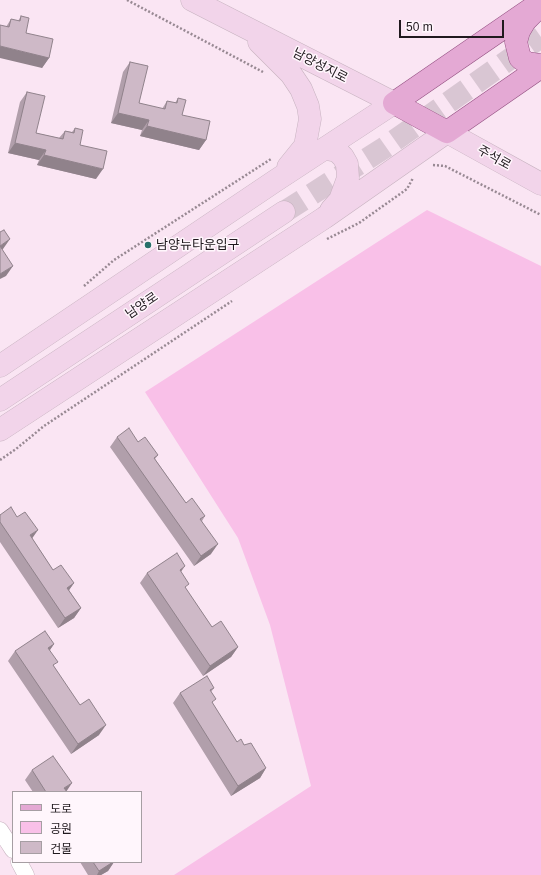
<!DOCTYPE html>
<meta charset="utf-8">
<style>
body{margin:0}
#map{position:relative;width:541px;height:875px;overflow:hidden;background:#fae5f3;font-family:Helvetica,"Noto Sans KR",sans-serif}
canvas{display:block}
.legend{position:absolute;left:12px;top:791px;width:130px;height:72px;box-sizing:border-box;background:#fff6fc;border:1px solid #a69ea3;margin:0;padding:5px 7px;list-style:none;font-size:12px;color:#20191e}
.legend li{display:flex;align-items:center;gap:8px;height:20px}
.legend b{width:20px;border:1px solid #a69ea3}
.scale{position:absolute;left:399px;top:20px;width:105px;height:18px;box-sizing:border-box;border:2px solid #20191e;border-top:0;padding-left:5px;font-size:12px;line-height:14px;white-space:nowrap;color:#20191e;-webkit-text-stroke:3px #fff6fc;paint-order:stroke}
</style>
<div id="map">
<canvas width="541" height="875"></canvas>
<ul class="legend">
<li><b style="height:5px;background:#e4a9d4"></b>도로</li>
<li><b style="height:11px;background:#f9c0e8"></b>공원</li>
<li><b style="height:11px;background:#ceb9c7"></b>건물</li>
</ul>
<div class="scale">50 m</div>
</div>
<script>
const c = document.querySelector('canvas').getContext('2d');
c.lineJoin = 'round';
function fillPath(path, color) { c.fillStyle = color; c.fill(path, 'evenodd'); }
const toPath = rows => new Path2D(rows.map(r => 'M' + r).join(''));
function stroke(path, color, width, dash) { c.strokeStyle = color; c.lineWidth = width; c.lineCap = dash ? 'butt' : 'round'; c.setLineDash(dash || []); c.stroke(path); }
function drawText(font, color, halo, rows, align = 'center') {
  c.font = font + ' Helvetica,"Noto Sans KR",sans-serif'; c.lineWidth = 3; c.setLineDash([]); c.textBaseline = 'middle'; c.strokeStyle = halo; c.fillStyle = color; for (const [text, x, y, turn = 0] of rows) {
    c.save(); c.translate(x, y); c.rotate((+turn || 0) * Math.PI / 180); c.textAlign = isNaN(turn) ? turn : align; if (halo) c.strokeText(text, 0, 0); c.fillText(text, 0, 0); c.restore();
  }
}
const green = toPath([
 [427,210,541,266,541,875,174,875,311,786,270,625,238,538,145,392]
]);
const primaryTunnel = toPath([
 [284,212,384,148,541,37]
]);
const path = toPath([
 [127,0,263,72],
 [433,165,445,166,541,215],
 [327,239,359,223,407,189,413,178],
 [84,286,114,260,271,159],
 [0,460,16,449,44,426,232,301]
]);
const minor = toPath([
 [0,830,13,850],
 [19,862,26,875]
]);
const secondary = toPath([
 [259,42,291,74,301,89,308,106,310,119,305,146,288,167],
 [326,149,337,151,343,157,347,164,348,178,340,200,331,210],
 [0,366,275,181,394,103,192,0],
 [0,400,284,212],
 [0,430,324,218,447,132,541,184]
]);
const primary = toPath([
 [541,2,394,103,447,132,541,67],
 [534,12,525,21,519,31,516,42,520,58,527,63,541,65]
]);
const wall = toPath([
 [21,16,26,33,49,58,42,68,6,27,11,19,18,21],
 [130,62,139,103,162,109,167,101,175,103,178,98,182,115,206,140,199,150,140,136,142,130,111,123,123,72],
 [27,92,36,133,59,138,65,131,72,132,75,128,80,145,96,179,37,165,39,160,8,153,20,102],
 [117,437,138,442,158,455,155,459,186,503,205,516,202,521,211,554,194,566,110,447],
 [0,515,32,538,53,570,74,583,69,590,81,608,74,618,58,628,0,542],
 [181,572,186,589,212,627,238,647,231,657,203,676,140,583,147,573],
 [54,644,50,650,54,667,99,735,71,754,8,661,15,651],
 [214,688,211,692,213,704,237,742,244,745,266,768,260,778,231,796,173,703,180,693],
 [32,770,66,791,67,792,33,792,25,780],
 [80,862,114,862,108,871,101,875,88,875]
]);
const shadedWall = toPath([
 [0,46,49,58,42,68,0,58],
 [118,113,149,120,142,130,111,123],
 [147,126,206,140,199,150,140,136],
 [15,143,46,150,39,160,8,153],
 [44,155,103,169,96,179,37,165],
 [10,239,3,249,0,252,0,246],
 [13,266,6,276,0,279,0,274],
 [38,530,31,540,30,535],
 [218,544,211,554,194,566,201,556],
 [185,566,178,576,180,570],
 [74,583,67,593,67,588],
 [81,608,74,618,58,628,65,618],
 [54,644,47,654,48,648],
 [238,647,231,657,203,676,210,666],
 [106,725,99,735,71,754,78,744],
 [266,768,260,778,231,796,238,786],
 [72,783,66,792,64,788],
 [113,862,114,862,108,871,101,875,97,875,99,871]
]);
const building = toPath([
 [21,16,29,18,26,33,53,39,49,58,0,46,0,25,9,27,11,19,20,21,21,16],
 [130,62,148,66,139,103,165,109,167,101,177,103,178,98,186,100,182,115,210,121,206,140,147,126,149,120,118,113,130,62],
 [27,92,45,96,36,133,63,139,65,131,74,133,75,128,83,130,80,145,107,151,103,169,44,155,46,150,15,143,27,92],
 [4,230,10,239,0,246,13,266,0,274,0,232,4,230],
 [129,428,138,442,145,437,158,455,154,458,186,503,192,498,205,516,200,519,218,544,201,556,117,437,129,428],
 [11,507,17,517,25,512,38,530,30,535,53,570,61,565,74,583,67,588,81,608,65,618,0,522,0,515,11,507],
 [177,553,185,566,180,570,189,584,185,587,212,627,221,621,238,647,210,666,147,573,177,553],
 [45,631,54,644,48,648,58,662,53,665,80,705,89,699,106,725,78,744,15,651,45,631],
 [207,676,214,688,210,690,216,699,212,702,237,742,241,739,244,745,251,743,266,768,238,786,180,693,207,676],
 [53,756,72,783,64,788,67,792,46,792,32,770,53,756],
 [93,862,113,862,99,871,93,862]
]);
const markers = [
 [148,245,4,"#27706a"]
];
const streetNames = [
 ["남양성지로",320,66,27],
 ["주석로",494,158,29],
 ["남양로",142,306,-34]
];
const poiNames = [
 ["남양뉴타운입구",156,245]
];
fillPath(green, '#f9c0e8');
stroke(primaryTunnel, '#d9c6d3', 22, [22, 11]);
stroke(minor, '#c6b2bf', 17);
stroke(secondary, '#c6b2bf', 23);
stroke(primary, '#945182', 23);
stroke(path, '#988993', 2.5, [2, 2]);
stroke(minor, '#fff', 16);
stroke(secondary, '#f2d4ea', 22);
stroke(primary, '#e4a9d4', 22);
fillPath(wall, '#b19fab');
fillPath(shadedWall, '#90828b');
fillPath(building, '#ceb9c7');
stroke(building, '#90828b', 1);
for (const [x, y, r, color] of markers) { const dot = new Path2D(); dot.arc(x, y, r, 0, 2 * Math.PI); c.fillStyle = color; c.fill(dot); stroke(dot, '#fff6fc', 1.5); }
drawText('13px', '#20191e', '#fff6fc', streetNames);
drawText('13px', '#20191e', '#fff6fc', poiNames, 'left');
</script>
